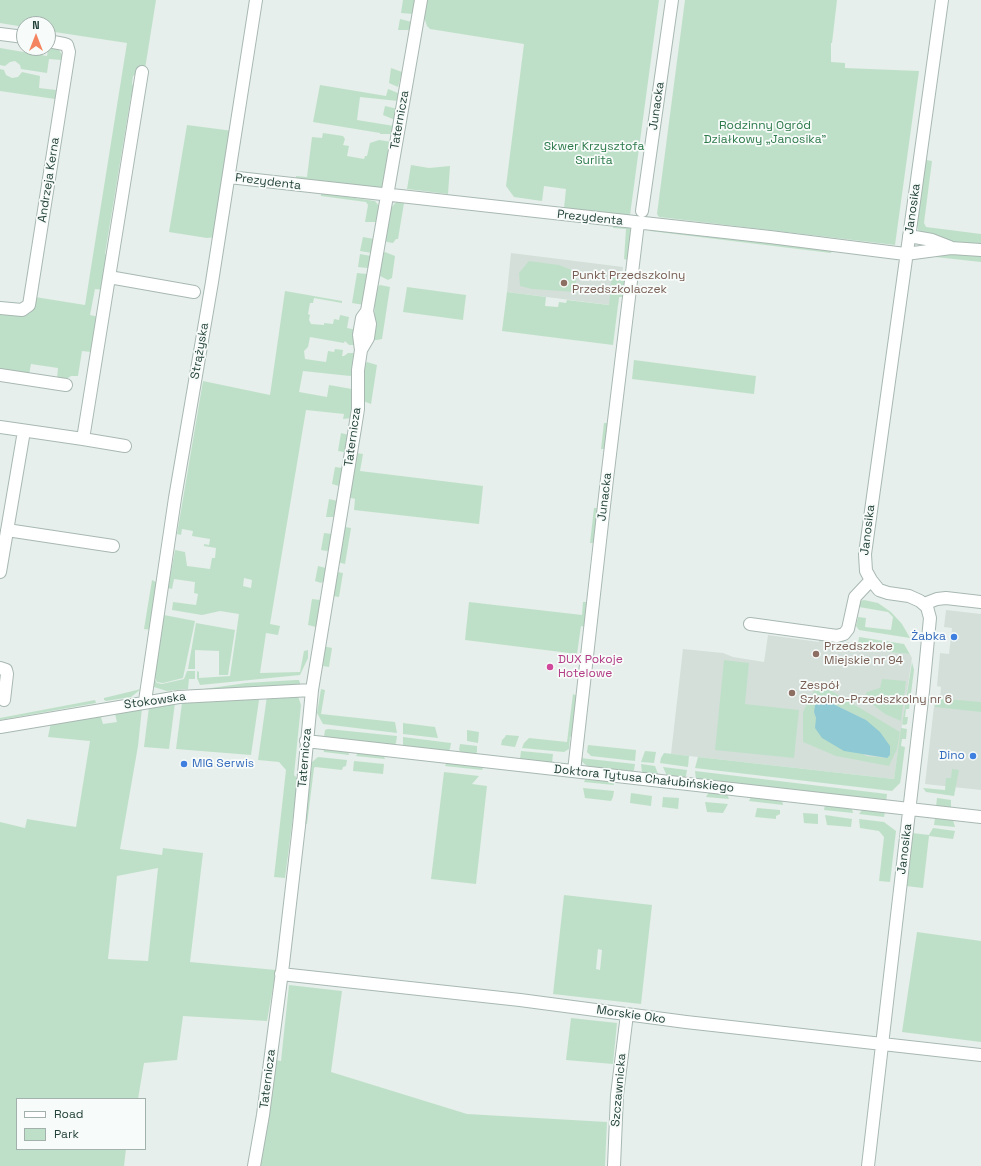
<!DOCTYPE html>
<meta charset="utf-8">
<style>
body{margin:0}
#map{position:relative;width:981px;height:1166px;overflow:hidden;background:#e6efeb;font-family:"Space Grotesk",sans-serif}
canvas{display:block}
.legend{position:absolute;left:16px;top:1098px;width:130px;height:52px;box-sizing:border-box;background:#f7fbf9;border:1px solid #a3b1ad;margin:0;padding:5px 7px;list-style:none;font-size:12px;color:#24423a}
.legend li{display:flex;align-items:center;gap:8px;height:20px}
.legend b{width:20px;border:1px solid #a3b1ad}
.north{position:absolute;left:16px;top:16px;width:40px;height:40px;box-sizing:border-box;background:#f7fbf9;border:1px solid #a3b1ad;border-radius:50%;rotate:0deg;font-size:11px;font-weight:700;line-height:16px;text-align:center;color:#24423a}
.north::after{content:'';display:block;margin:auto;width:14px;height:18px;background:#f4845f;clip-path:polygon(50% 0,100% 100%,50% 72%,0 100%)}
</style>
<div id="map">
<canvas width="981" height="1166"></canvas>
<ul class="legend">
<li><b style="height:5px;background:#fff"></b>Road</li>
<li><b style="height:11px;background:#bfe0c8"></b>Park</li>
</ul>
<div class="north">N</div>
</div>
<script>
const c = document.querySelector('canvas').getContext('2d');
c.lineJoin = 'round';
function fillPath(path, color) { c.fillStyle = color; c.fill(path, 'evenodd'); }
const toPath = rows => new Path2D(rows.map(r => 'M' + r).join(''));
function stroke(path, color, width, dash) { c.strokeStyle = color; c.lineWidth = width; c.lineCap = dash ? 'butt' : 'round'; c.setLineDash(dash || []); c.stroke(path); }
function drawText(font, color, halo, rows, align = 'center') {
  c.font = font + ' "Space Grotesk",sans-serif'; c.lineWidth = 3.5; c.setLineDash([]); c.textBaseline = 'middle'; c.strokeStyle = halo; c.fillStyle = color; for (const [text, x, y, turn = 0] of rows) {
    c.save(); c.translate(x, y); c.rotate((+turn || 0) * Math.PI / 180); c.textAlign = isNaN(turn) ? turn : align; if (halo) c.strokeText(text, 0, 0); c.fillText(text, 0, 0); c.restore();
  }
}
const built = toPath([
 [511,253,623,267,618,306,507,292],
 [946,610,981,614,981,790,925,784,935,698,940,698,941,687,937,686,940,653,949,654,952,628,944,627],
 [768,635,819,642,819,638,888,648,887,652,909,654,912,658,894,779,671,754,683,649,723,653,733,657,764,662]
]);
const green = toPath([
 [0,0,156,0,145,69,133,76,132,84,134,86,135,96,131,96,105,254,109,255,103,290,95,289,90,315,99,317,91,352,82,351,78,376,71,376,65,380,57,379,58,368,31,364,29,375,0,370,0,313,21,316,25,314,35,297,85,305,127,43,48,31,48,24,24,24,24,27,0,23],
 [403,0,416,0,413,14,401,13],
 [426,0,659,0,630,215,564,208,566,189,544,186,542,201,514,197,506,186,524,44,430,29,427,26,424,17],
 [685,0,837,0,832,43,831,43,831,62,845,63,845,68,919,71,895,245,659,217,657,214],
 [400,19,412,22,410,30,398,30],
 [49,45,58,48,62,55,61,60,49,59,47,73,21,69,20,65,15,61,10,62,5,66,0,65,0,48,47,56],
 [391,68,402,72,398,87,389,83],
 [0,69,4,70,6,75,12,78,18,77,22,72,40,76,39,88,56,90,55,99,0,91],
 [320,85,386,96,388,89,398,93,398,101,360,97,357,120,394,126,393,134,380,134,380,133,313,122],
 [385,106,398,109,395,120,383,115],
 [187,125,233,131,216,237,207,238,169,232],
 [323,133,343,136,345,139,343,145,349,146,347,156,364,159,365,156,367,156,370,143,379,140,392,142,383,186,381,189,296,182,296,176,307,177,312,137,322,138],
 [926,160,932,161,924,223,926,227,981,234,981,244,950,242,923,234,918,230,916,222],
 [411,165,429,168,450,166,448,194,407,189],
 [321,193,375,201,379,206,377,222,365,222,368,205,366,202,321,196],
 [398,202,404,203,398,239,396,239,393,243,387,242,385,240,390,210,395,203],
 [613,225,628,226,632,230,630,258,627,260,624,259,626,229,613,228],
 [650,229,832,250,831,253,650,231],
 [363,237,374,239,372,253,360,251],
 [385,252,395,256,392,278,388,280,380,276,383,253],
 [942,253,981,255,981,262,926,256],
 [360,254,371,256,370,267,367,268,358,267],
 [529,261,559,265,577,272,575,292,532,289,520,286,519,273],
 [357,273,367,274,368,277,364,305,352,303],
 [612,273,627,275,625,297,619,297,613,345,502,331,507,292,546,297,545,306,558,307,559,302,566,303,567,300,609,305],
 [380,285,390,287,382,339,377,340,373,340,375,303,377,287],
 [407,287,466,295,463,320,403,312],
 [285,291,342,301,342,303,314,298,313,303,310,303,308,314,310,315,309,320,311,324,324,325,324,323,333,324,334,319,339,320,340,315,349,317,347,328,357,330,354,345,349,345,345,341,344,343,310,337,308,347,304,351,305,359,326,362,328,351,334,352,335,349,343,350,342,356,344,356,348,353,354,353,352,375,350,376,303,371,299,392,327,397,329,385,352,389,352,418,343,419,344,414,306,410,270,624,280,626,278,635,266,633,260,673,300,672,304,651,308,650,308,658,300,675,200,685,197,678,197,671,199,672,199,678,230,676,239,614,220,611,202,615,172,610,173,602,196,605,198,594,194,593,195,582,174,579,172,589,168,588,175,550,185,552,187,566,210,569,212,558,215,558,216,548,204,546,204,544,209,545,210,539,192,536,193,531,182,529,181,535,177,534,203,381,270,395],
 [244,578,252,580,251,588,243,586],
 [634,360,756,376,754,394,632,379],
 [367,362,377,365,371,404,363,401,362,377,365,364],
 [604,423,609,423,606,449,601,449],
 [341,433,349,435,347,449,344,452,338,451],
 [356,453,363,454,360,471,483,486,479,524,354,510,355,499,348,497],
 [335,467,343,468,341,484,339,486,332,484],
 [329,499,338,501,335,516,333,517,326,517],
 [594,508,599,508,594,543,590,543],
 [345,527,351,528,345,564,337,562,343,529],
 [324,533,332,534,329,550,327,551,321,550],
 [318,566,326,568,324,581,321,583,315,581],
 [337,572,343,573,339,597,333,596],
 [152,580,156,582,156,587,152,630,144,629],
 [312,599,320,600,316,627,308,625],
 [864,600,878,603,891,612,902,624,910,638,859,630,856,626,858,617,866,618,865,627,891,630,893,617,888,612,859,607,860,601],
 [469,602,582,615,583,602,587,602,586,627,581,626,577,654,465,640],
 [164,615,195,621,183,678,163,683,157,682,154,676],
 [196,623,235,630,228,675,219,675,219,651,195,650,195,669,188,669],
 [859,637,904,644,912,658,909,654,887,652,888,648,858,644],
 [323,646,332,648,329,667,323,666,324,659,321,656],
 [724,660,749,663,745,704,799,710,794,758,715,750],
 [912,662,914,670,909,709,906,709,905,717,908,717,907,724,904,725,902,724],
 [187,671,195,671,195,679,189,679,188,689,167,691,154,687,153,676,157,683,162,684,184,679],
 [882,679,906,681,901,721,885,714,864,698,867,692,880,688],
 [296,680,299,680,301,686,205,690,204,689,246,683],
 [818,683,900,732,897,749,889,766,836,756,803,742,803,712],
 [827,701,866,720,887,758,866,756,816,718,814,712],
 [141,689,131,697,106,701,104,700,104,698],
 [321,689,325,690,321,714,395,722,397,733,323,724,317,713],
 [573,694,577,696,574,735,570,737,569,749,564,752,522,748,524,743,529,738,567,742],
 [267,696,272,696,274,699,298,696,301,705,294,775,298,779,285,878,274,877,286,770,279,762,258,760],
 [255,697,255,700,259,700,251,755,176,749,182,703],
 [935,698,981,702,981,712,935,707],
 [95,700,96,703,0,720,0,718],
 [175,703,169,749,144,747,149,707],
 [142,708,138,746,120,849,162,855,163,848,203,853,190,962,276,970,267,1021,183,1016,177,1060,144,1063,138,1099,17,1099,17,1149,126,1149,124,1166,0,1166,0,822,25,828,27,819,76,827,90,741,48,737,51,722,100,714,103,724,117,722,115,714,107,715,108,712],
 [158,868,148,961,108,959,117,876],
 [403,723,435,727,438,738,403,734],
 [901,728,907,729,906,739,902,739,901,746,905,747,901,778,900,783,892,791,695,768,698,757,894,779],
 [328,729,397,736,396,743,394,745,324,737,325,730],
 [467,730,479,732,478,743,467,741],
 [506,735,519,736,515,747,501,745,502,740,505,737],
 [403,737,451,743,450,749,448,751,403,746],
 [460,744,477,746,477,752,475,754,461,752,459,750],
 [588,745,636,750,635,761,591,756,587,752],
 [323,747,348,750,349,755,324,752],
 [359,751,383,754,385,759,356,756],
 [521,751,553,754,552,763,520,759],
 [645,751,656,752,654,763,641,762],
 [664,753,689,756,688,767,660,763,661,758],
 [318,757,347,760,346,766,343,767,342,770,315,767,314,768,307,824,305,824,312,762],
 [580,758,635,764,634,770,633,772,587,766,581,761],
 [354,761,384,764,383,774,353,771],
 [447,762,483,766,483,768,482,770,445,766],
 [641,764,655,766,658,774,657,775,642,773],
 [663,767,687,770,686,776,684,778,667,776],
 [952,769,959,770,954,796,926,792,923,788,945,790,946,778,951,778],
 [695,771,887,794,886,802,696,780],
 [444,772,479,776,472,784,487,786,476,884,431,879],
 [586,778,613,781,614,785,584,782],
 [583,788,614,791,613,797,611,801,585,798],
 [709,792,727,794,729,799,706,797],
 [631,793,652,796,651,806,630,803],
 [663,797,679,798,678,809,662,807],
 [751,797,782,800,783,805,749,801],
 [937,798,951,800,951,809,936,807],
 [705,802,728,804,723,813,707,812],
 [825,805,852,809,853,813,824,810],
 [757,808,780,810,780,814,776,816,776,819,755,817],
 [862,810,885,812,884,817,859,814],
 [803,813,818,814,818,824,804,823],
 [825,815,852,819,851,827,827,825],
 [935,818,953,820,955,827,934,825],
 [859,819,884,822,896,831,890,882,879,881,884,837,879,831,860,828],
 [933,828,955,831,953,839,929,836,923,888,906,886,912,833,929,835],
 [564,895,652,905,641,1004,553,994],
 [598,949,602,950,600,970,596,969],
 [917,932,981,941,981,1042,902,1032],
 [289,985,342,991,331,1072,467,1114,607,1122,605,1166,260,1166,275,1060,281,1061],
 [571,1018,617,1023,613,1064,566,1060]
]);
const water = toPath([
 [820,701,827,701,866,720,880,732,890,746,890,755,887,758,881,757,844,751,822,738,815,728,816,718,814,712,815,705]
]);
const minor = toPath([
 [0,34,24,37],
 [229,177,770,237,897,253,906,254,951,248,981,250],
 [642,211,672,0],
 [909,236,932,240,950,247],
 [109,277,194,292],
 [0,308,22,310,29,305,30,299,69,52,67,45,64,44,48,41],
 [361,350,368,338,370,324,367,311,421,0],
 [0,375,66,385],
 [0,427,83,439,142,72],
 [83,439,125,446],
 [7,530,113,546],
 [0,572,24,431],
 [924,604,937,599,946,598,981,602],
 [750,624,837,636,844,634,848,629,855,597,871,580],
 [0,668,6,670,7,674,4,700],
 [145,701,175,498,212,282,256,0],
 [0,727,179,697,312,690],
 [306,741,981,817],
 [574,771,607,479,638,223],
 [281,974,520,1000,686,1022,981,1055],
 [254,1166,263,1115,283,964,299,826,312,690,355,428,358,409,358,370,361,350,359,335,362,318,367,311],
 [614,1166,617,1095,627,1014],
 [868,1166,923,691,930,618,927,607,920,601,909,596,888,593,879,590,871,580,866,571,865,554,942,0]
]);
const markers = [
 [564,283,4,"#8d6e63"],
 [954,637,4,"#3f7fe0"],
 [816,654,4,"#8d6e63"],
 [550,667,4,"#d1479c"],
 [792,693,4,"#8d6e63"],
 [973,756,4,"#3f7fe0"],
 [184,764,4,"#3f7fe0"]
];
const streetNames = [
 ["Junacka",657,106,-82],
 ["Taternicza",400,120,-80],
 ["Andrzeja Kerna",49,180,-81],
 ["Prezydenta",268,182,7],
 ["Janosika",913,209,-82],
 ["Prezydenta",590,218,6],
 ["Strążyska",200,351,-80],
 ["Taternicza",353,437,-82],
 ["Junacka",605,497,-83],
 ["Janosika",868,530,-83],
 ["Stokowska",155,701,-8],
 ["Taternicza",305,758,-85],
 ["Doktora Tytusa Chałubińskiego",644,779,6],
 ["Janosika",905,849,-83],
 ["Morskie Oko",631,1015,8],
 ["Taternicza",268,1079,-83],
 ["Szczawnicka",619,1090,-85]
];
const parkNames = [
 ["Rodzinny Ogród",765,126],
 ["Działkowy „Janosika”",765,140],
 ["Skwer Krzysztofa",594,147],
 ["Surlita",594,161]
];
const educationNames = [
 ["Punkt Przedszkolny",572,276],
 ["Przedszkolaczek",572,290],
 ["Przedszkole",824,647],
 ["Miejskie nr 94",824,661],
 ["Zespół",800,686],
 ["Szkolno-Przedszkolny nr 6",800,700]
];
const shopNames = [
 ["Żabka",946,637],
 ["Dino",965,756],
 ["MIG Serwis",192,764,"left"]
];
const hotelNames = [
 ["DUX Pokoje",558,660],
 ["Hotelowe",558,674]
];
fillPath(built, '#d4dfda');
fillPath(green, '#bfe0c8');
fillPath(water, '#8ec9d4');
stroke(minor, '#a8b8b2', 14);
stroke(minor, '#fff', 12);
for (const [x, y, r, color] of markers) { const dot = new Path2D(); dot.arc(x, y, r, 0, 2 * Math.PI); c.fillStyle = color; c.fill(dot); stroke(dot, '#f7fbf9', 1.5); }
drawText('12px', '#24423a', '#f7fbf9', streetNames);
drawText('12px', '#2d7a4b', '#f7fbf9', parkNames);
drawText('12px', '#785e54', '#f7fbf9', educationNames, 'left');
drawText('12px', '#366cbe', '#f7fbf9', shopNames, 'right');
drawText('12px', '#b23c85', '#f7fbf9', hotelNames, 'left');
</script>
